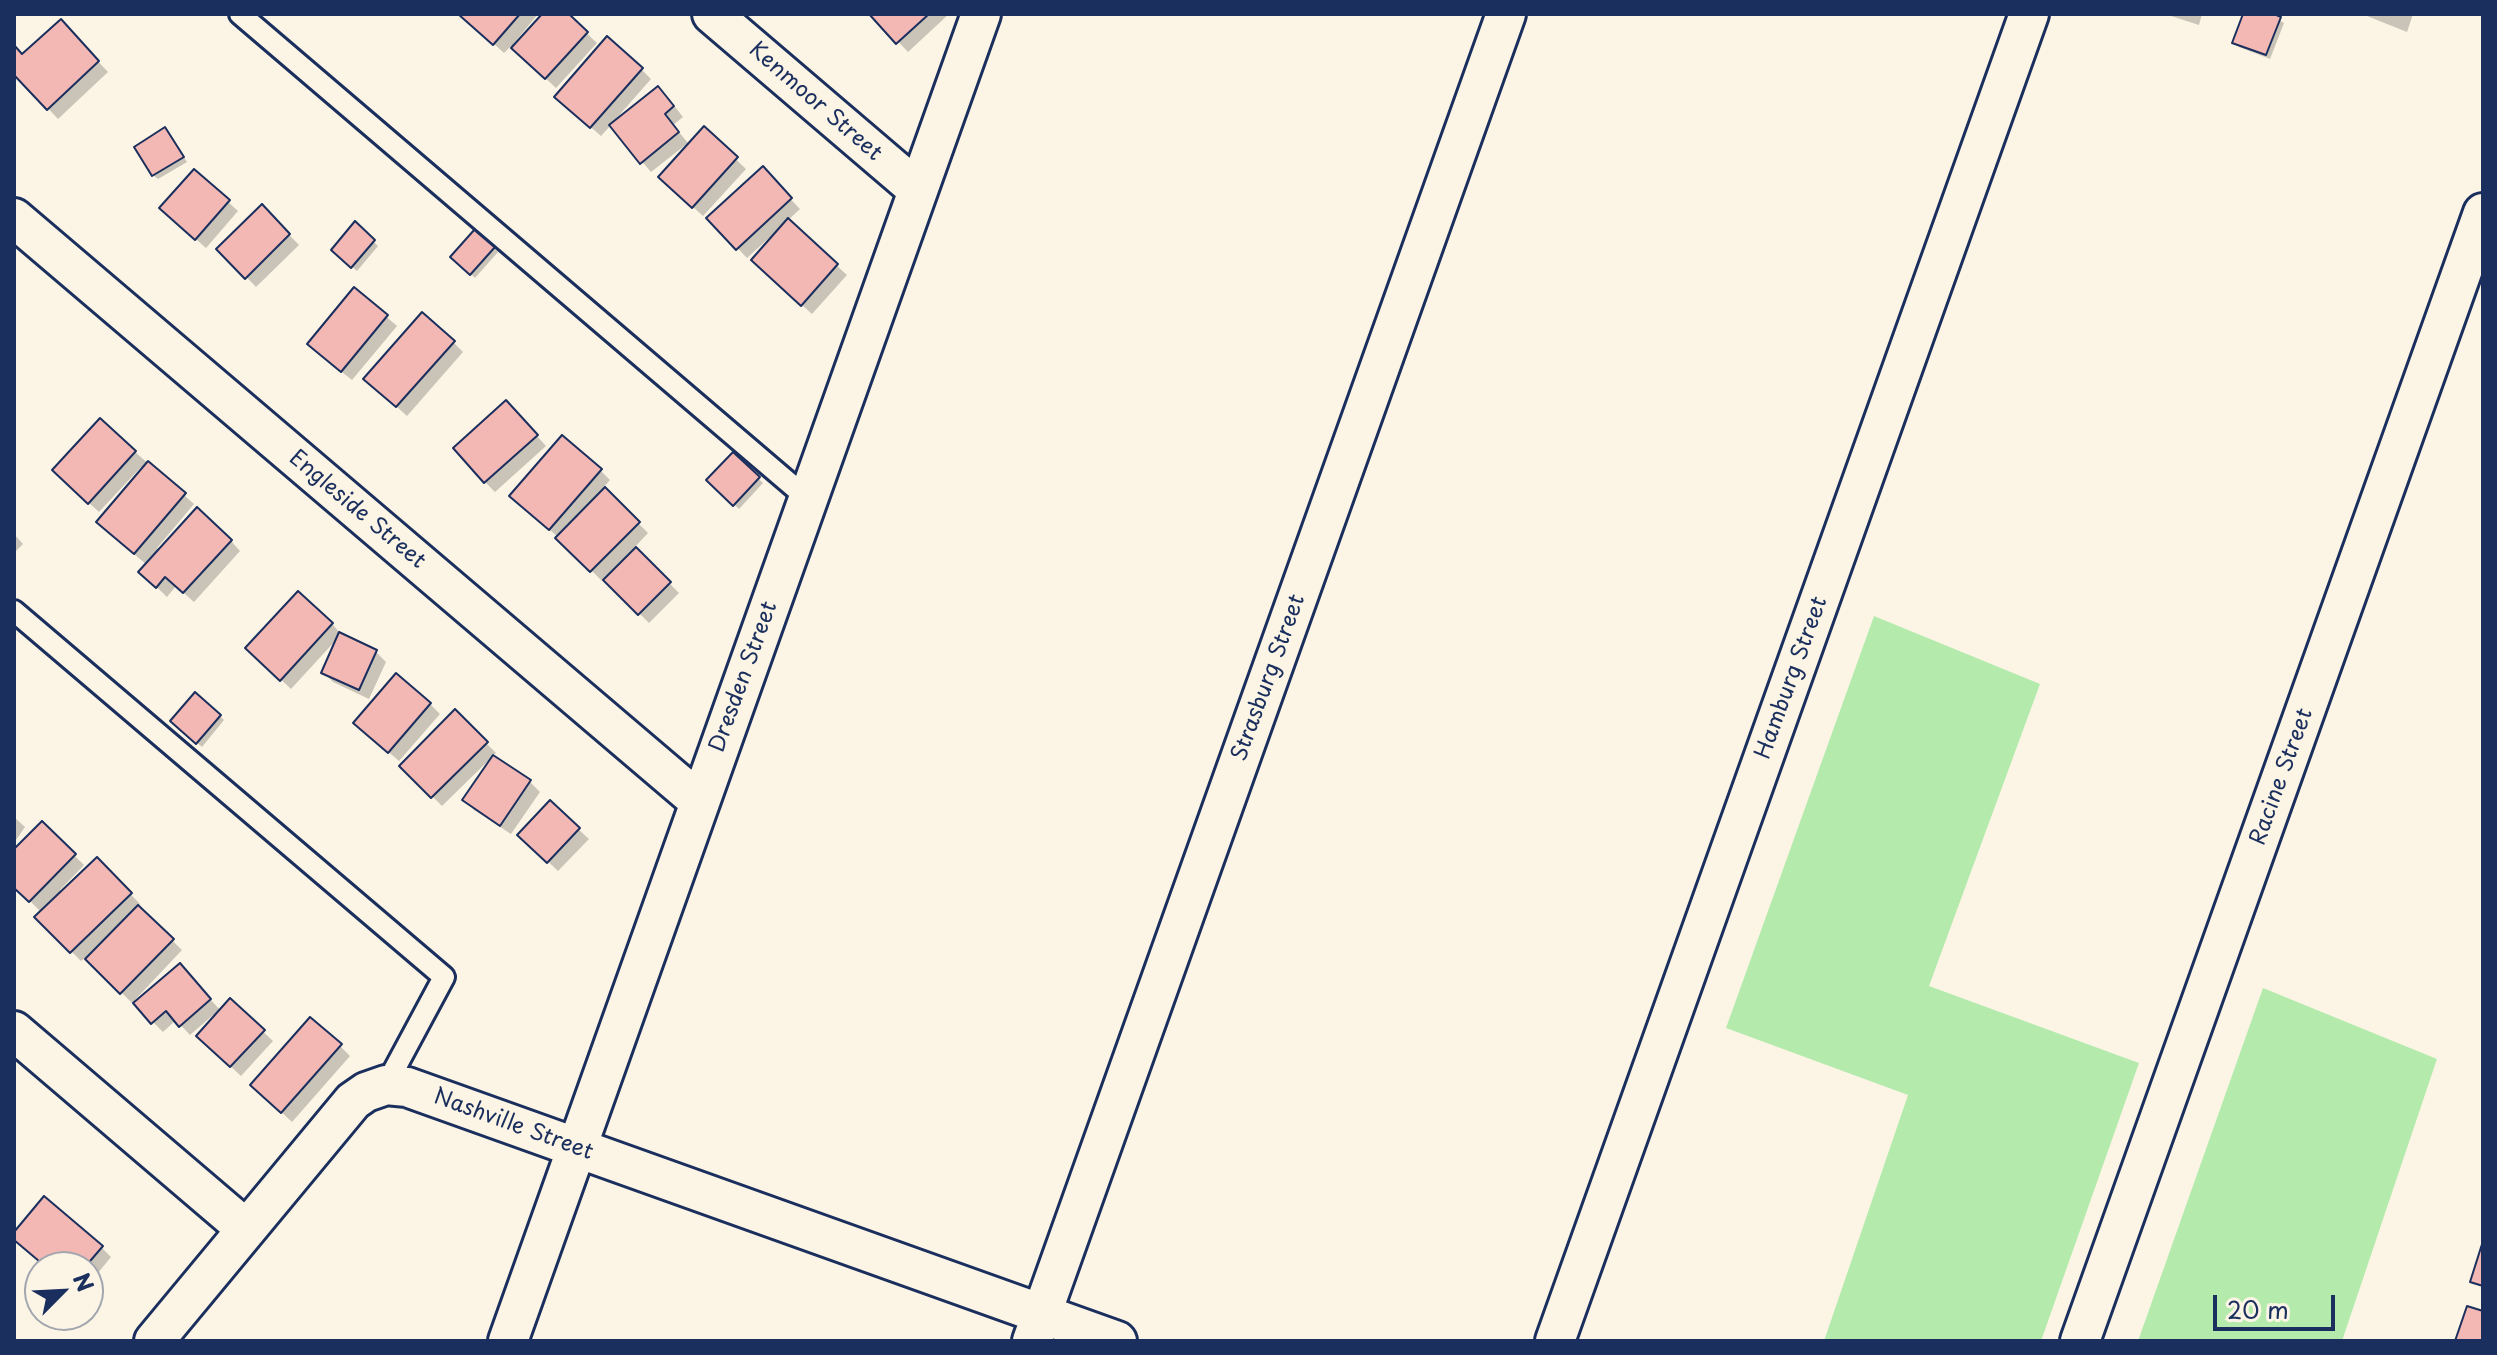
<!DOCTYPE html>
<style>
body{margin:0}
#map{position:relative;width:2497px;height:1355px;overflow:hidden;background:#fcf5e5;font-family:"Playpen Sans",sans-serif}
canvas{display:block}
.frame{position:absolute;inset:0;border:16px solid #1b2f5e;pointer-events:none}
.north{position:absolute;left:24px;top:1251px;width:80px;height:80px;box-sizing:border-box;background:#fcf5e5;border:2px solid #a2a6af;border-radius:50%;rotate:66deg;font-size:22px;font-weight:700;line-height:32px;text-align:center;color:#1b2f5e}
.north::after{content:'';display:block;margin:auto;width:28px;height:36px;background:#1b2f5e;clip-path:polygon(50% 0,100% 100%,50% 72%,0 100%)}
.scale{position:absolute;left:2213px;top:1295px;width:122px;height:36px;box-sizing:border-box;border:4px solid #1b2f5e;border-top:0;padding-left:10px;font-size:24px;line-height:28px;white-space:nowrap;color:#1b2f5e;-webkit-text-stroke:6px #fcf5e5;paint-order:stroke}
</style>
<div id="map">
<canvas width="2497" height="1355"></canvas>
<div class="frame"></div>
<div class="north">N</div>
<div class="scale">20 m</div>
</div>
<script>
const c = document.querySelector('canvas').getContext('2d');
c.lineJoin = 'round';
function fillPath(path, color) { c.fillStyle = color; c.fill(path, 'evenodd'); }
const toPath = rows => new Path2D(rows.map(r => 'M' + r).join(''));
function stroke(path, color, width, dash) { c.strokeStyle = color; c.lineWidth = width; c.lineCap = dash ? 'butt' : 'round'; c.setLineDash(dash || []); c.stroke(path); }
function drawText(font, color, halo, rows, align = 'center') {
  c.font = font + ' "Playpen Sans",sans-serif'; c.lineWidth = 6; c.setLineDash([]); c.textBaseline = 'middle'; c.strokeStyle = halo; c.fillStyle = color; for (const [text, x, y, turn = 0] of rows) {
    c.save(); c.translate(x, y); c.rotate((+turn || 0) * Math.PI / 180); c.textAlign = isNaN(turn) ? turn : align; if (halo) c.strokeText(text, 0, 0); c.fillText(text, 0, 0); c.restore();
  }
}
const green = toPath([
 [1874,616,2040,684,1929,986,2139,1063,2041,1341,1824,1341,1908,1095,1726,1028],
 [2263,988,2437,1059,2342,1341,2138,1341]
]);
const shadow = toPath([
 [461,14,538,14,514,43,517,45,545,14,566,14,597,43,556,88,511,46,504,53],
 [872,14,949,14,908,52],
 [2165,14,2202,14,2199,25],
 [2245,14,2269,14,2284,23,2270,59,2239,47,2235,42],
 [2362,14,2413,14,2407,32],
 [70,32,108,72,58,119,14,72,14,48,23,57],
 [642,70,651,79,615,120,668,98,683,117,673,125,688,143,651,172,611,125,601,136,566,106],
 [704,129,746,169,703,216,671,187],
 [169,134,187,162,158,179,153,175],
 [762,169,800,209,787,221,847,275,812,314,763,270,772,239,770,237,747,258,709,218],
 [228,202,238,211,206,248,172,218],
 [262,207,299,245,256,287,219,249],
 [355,224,378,246,357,271,333,250],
 [475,231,498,252,475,278,453,256],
 [354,289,397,326,352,380,319,354],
 [453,342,463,352,407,416,376,388],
 [516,413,546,446,495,492,485,482],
 [100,421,194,504,157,548,160,551,231,541,240,551,194,602,176,586,167,597,141,572,147,565,108,532,144,469,141,467,99,512,64,480],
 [733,455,763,483,739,509,709,480],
 [600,470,610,480,603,488,648,533,634,548,679,593,649,623,604,578,602,581,558,537,522,506],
 [14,534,23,544,14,553],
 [332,624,341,634,376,652,386,662,369,699,333,682,323,672,337,639,291,689,248,648],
 [195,694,224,720,202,747,173,721],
 [430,704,440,714,399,761,366,732],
 [455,712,496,753,492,756,530,782,540,792,511,834,474,810,465,800,492,759,491,758,442,806,402,766],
 [550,803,589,839,558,871,520,835],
 [14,817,25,827,14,843],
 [42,824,84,865,60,890,63,893,97,860,140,904,138,907,182,950,132,1003,86,957,81,961,37,917,41,912,14,885,14,852],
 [189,976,221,1011,230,1001,273,1041,241,1076,198,1036,215,1017,213,1015,190,1035,176,1020,163,1032,153,1022],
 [340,1046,350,1056,292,1122,263,1095],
 [14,1235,102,1248,111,1257,88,1285,88,1267,47,1267]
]);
const building = toPath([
 [458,14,520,14,493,45,458,14],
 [542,14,569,14,588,32,545,79,511,48,542,14],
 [869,14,929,14,896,44,869,14],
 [2243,14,2274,14,2281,17,2266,55,2232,43,2243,14],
 [61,19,99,61,47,110,14,75,14,45,22,54,61,19],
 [607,36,643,68,590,128,554,97,607,36],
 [658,86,674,106,665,114,679,132,640,164,609,125,658,86],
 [704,126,738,157,692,208,658,177,704,126],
 [165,127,184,157,152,176,134,147,165,127],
 [763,166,792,198,736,250,706,218,763,166],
 [194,169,230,200,195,240,159,208,194,169],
 [262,204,290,234,245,279,216,249,262,204],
 [788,218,838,264,801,306,751,260,788,218],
 [355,221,375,240,351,268,331,250,355,221],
 [475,229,495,247,470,275,450,257,475,229],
 [354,287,388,315,341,372,307,344,354,287],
 [422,312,455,341,396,407,363,379,422,312],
 [506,400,538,435,484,483,453,448,506,400],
 [100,418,136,451,88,504,52,470,100,418],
 [562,435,602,469,549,530,509,496,562,435],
 [733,452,760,477,733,506,706,480,733,452],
 [148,461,186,493,134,554,96,522,148,461],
 [605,487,640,522,590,572,555,538,605,487],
 [197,507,232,540,183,593,165,577,156,588,138,572,197,507],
 [636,547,671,582,638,615,603,580,636,547],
 [298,591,333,623,280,681,245,648,298,591],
 [339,632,377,650,359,690,321,673,339,632],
 [396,673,431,703,388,753,353,723,396,673],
 [195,692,221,715,196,744,170,721,195,692],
 [455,709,488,742,431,798,399,766,455,709],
 [493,755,531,780,500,826,462,800,493,755],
 [550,800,580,828,547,863,517,835,550,800],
 [42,821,76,854,29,902,14,888,14,849,42,821],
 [97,857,132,893,70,953,34,917,97,857],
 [138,905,174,939,120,994,85,959,138,905],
 [180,963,211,999,179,1027,166,1011,151,1024,133,1003,180,963],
 [230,998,265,1030,230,1067,196,1036,230,998],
 [310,1017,342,1044,281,1113,250,1085,310,1017],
 [44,1196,103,1246,85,1267,46,1267,14,1240,14,1232,44,1196],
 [2483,1241,2483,1286,2470,1282,2483,1241],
 [2467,1306,2483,1311,2483,1341,2455,1341,2467,1306]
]);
const lane = toPath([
 [240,14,808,499],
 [14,611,444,977,386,1085]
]);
const street = toPath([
 [712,14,918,190],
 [14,218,700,802],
 [14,1031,246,1229],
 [154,1341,353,1101,366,1092,386,1085,407,1087,1117,1341],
 [508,1341,981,14],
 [1032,1341,1506,14],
 [1555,1341,2029,14],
 [2080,1341,2483,213]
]);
const streetNames = [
 ["Kenmoor Street",815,102,41],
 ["Engleside Street",357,510,40],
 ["Dresden Street",744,677,-70],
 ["Strasburg Street",1269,678,-70],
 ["Hamburg Street",1792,678,-70],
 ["Racine Street",2282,777,-70],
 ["Nashville Street",513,1125,20]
];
fillPath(green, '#b4ebad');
fillPath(shadow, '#0003');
fillPath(building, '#f4b8b4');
stroke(building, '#1b2f5e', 2);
stroke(lane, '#1b2f5e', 26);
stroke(street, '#1b2f5e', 44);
stroke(lane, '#fcf5e5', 20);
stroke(street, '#fcf5e5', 38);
drawText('22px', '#1b2f5e', '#fcf5e5', streetNames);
</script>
